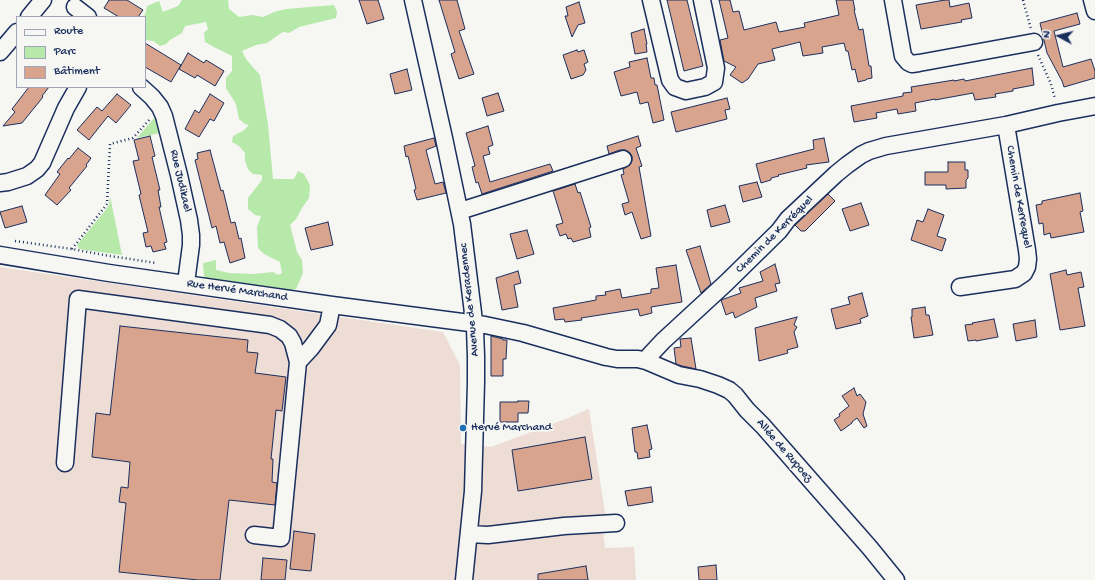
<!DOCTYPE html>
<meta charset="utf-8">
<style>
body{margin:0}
#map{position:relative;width:1095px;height:580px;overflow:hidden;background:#f6f6f2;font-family:"Gochi Hand",sans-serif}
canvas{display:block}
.legend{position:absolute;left:16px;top:16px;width:130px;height:72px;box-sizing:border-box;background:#f6f6f2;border:1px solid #9ea6b7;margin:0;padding:5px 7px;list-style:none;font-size:12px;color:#1b2f5e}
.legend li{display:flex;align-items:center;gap:8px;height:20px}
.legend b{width:20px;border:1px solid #9ea6b7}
.north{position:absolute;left:1039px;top:16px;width:40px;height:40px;-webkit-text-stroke:3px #f6f6f2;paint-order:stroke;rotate:277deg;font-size:11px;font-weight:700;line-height:16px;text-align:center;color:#1b2f5e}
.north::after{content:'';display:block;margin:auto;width:14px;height:18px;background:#1b2f5e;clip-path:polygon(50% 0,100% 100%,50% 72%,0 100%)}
</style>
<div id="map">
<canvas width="1095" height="580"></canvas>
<ul class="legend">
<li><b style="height:5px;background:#f6f6f2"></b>Route</li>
<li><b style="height:11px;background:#b7e9aa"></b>Parc</li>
<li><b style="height:11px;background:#d8a48e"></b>Bâtiment</li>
</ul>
<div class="north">N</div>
</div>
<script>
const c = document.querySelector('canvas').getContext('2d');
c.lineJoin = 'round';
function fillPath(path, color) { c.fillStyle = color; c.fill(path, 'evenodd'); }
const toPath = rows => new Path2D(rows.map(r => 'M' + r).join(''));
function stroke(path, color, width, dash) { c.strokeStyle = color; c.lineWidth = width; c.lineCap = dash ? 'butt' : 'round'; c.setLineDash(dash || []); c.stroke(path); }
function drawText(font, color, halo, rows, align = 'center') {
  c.font = font + ' "Gochi Hand",sans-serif'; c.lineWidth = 3.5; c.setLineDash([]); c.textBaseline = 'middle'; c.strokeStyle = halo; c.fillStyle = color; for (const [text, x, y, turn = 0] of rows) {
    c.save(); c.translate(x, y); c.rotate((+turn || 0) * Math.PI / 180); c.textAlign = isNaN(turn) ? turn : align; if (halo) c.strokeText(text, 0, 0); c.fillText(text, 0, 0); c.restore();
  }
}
const built = toPath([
 [0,267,443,332,460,365,461,444,491,447,568,418,589,409,605,513,617,515,618,529,603,530,605,548,634,547,636,580,0,580]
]);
const green = toPath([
 [182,0,228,0,229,9,239,17,253,15,263,17,274,12,286,9,334,5,337,12,336,18,299,27,289,33,283,32,267,43,256,45,242,51,246,59,251,65,260,75,268,125,273,179,294,179,298,171,304,174,310,185,309,198,302,208,296,219,290,225,297,252,302,260,303,273,296,289,285,293,211,283,204,277,203,263,216,260,216,270,229,273,254,274,273,272,278,275,282,273,280,262,264,254,258,248,257,227,261,216,255,215,248,209,248,198,262,180,262,175,253,174,248,169,245,161,245,153,239,146,232,142,233,136,243,131,249,125,245,124,239,119,236,104,226,88,226,78,232,71,232,56,214,47,205,42,204,33,208,29,206,22,185,26,182,33,170,40,166,44,160,46,153,41,146,40,145,38,145,17,142,17,145,15,147,6,159,1,163,12,178,6],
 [155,117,160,133,137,138],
 [110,196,122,255,79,249,77,245,104,212,109,205]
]);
const building = toPath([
 [109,0,127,0,143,10,138,17,119,17,104,8,109,0],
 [359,0,378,0,384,19,367,24,359,0],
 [439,0,457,0,465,29,459,31,474,74,459,79,451,54,455,52,439,0],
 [667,0,687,0,703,66,684,71,667,0],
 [719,0,730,0,733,12,739,11,744,30,776,22,779,32,805,27,804,23,839,15,836,0,853,0,855,10,854,10,859,30,863,29,869,66,871,66,872,78,867,79,866,80,858,82,855,69,852,70,848,51,846,51,844,43,822,47,823,53,803,56,800,42,772,49,775,60,758,64,748,79,742,83,730,75,736,67,724,61,720,40,728,38,719,0],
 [945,0,949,0,950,7,969,3,972,18,961,20,962,22,921,29,916,5,945,0],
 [579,2,585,23,578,25,572,37,565,16,568,16,566,7,579,2],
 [1077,13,1080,24,1054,31,1063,67,1091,59,1095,71,1095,78,1064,87,1062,81,1047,53,1040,23,1077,13],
 [644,29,647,44,646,44,647,52,635,54,631,33,644,29],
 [145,43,181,65,171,82,145,67,145,43],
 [577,50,578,52,584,50,588,62,584,64,586,70,583,75,571,79,563,55,577,50],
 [188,53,204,63,206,60,224,71,215,86,197,75,195,78,179,69,188,53],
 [647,58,651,78,654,78,655,85,657,85,664,120,653,123,648,102,640,104,637,92,621,96,614,72,630,67,629,62,647,58],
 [1032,68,1034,85,1013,89,1013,91,995,94,996,97,975,100,973,93,935,100,935,99,915,103,916,111,898,114,897,109,876,113,877,118,854,122,851,106,903,96,903,93,912,92,911,87,954,80,954,81,964,79,965,81,1032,68],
 [407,69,412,90,395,94,390,74,407,69],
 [29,87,49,87,42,96,43,97,22,123,3,126,15,112,12,109,29,87],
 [498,93,504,111,487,116,482,98,498,93],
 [117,94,131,105,116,123,108,116,89,140,77,130,97,107,102,111,117,94],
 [210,94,224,103,214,121,210,119,199,137,185,129,195,110,199,113,210,94],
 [727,98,730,109,725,110,727,119,676,132,671,112,727,98],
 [488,126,493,145,488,147,490,154,483,156,490,182,550,164,553,171,482,194,478,182,476,183,472,167,475,166,466,133,488,126],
 [150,136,155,156,152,157,160,190,158,190,161,207,159,207,167,242,164,243,166,249,153,252,151,246,146,247,143,233,148,232,139,195,141,194,133,161,139,160,134,140,150,136],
 [638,136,641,146,636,148,642,166,639,167,651,236,641,239,632,212,625,215,622,204,629,202,621,175,624,174,623,169,630,165,632,161,632,156,629,152,625,150,620,150,609,154,607,146,638,136],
 [434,138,436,146,426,150,435,184,443,182,446,193,417,200,414,190,416,189,408,156,406,157,404,146,434,138],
 [824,138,829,162,806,165,807,168,778,175,779,176,771,178,771,180,761,183,756,164,814,149,813,140,824,138],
 [78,148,91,158,86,165,87,166,69,188,71,190,57,205,45,195,60,174,57,172,68,158,69,159,78,148],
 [210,150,221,191,223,190,231,223,235,222,239,239,241,238,245,258,230,263,224,242,220,243,216,226,212,228,195,160,198,159,197,153,210,150],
 [948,162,965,162,965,170,968,170,968,178,966,180,966,188,946,189,946,185,925,185,925,172,948,172,948,162],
 [757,182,762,197,743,202,739,186,757,182],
 [575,184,578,193,580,192,591,227,589,228,591,237,573,242,571,238,568,239,566,234,560,236,556,225,563,223,553,191,575,184],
 [1080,193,1083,211,1080,212,1084,232,1051,238,1050,233,1044,235,1043,223,1039,224,1036,205,1042,204,1042,201,1080,193],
 [828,194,835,201,805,231,801,231,795,225,828,194],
 [861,203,869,225,850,231,842,209,861,203],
 [725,205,730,222,711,227,707,210,725,205],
 [22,206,27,222,5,228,0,212,22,206],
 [928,209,944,215,937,236,946,239,942,251,911,240,917,220,923,222,928,209],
 [328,222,333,245,311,250,305,228,328,222],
 [527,230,534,254,517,259,510,234,527,230],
 [700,246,711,284,701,293,686,250,700,246],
 [775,264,780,283,775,284,777,291,755,298,757,307,735,318,733,312,726,315,721,300,741,293,739,288,763,281,760,272,775,264],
 [676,265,682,302,651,307,652,313,640,316,638,309,581,318,582,320,565,322,564,319,555,320,553,308,596,300,596,296,606,295,605,292,620,289,622,298,651,293,651,289,659,288,656,268,676,265],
 [1066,270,1067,275,1081,272,1084,287,1078,288,1085,326,1060,330,1050,274,1066,270],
 [518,271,521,283,514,285,518,307,502,310,496,278,518,271],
 [862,293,868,316,860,319,861,323,836,329,831,309,850,304,848,297,862,293],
 [925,307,926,315,929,315,933,335,914,338,911,317,912,317,912,309,925,307],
 [797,317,794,325,797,327,794,332,798,347,787,350,788,353,759,361,755,328,797,317],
 [994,319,998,337,976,341,976,340,968,341,965,325,973,324,972,323,994,319],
 [1035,320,1037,337,1016,341,1013,324,1035,320],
 [120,326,248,340,247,352,258,353,255,373,286,377,282,411,276,410,271,459,273,459,272,482,277,483,275,505,229,500,220,580,198,580,119,572,126,503,119,502,121,487,128,488,130,462,92,457,96,413,110,415,120,326],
 [491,336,503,339,503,340,507,340,506,359,503,359,503,376,491,376,491,336],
 [691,338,696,369,682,366,676,364,674,348,681,347,680,339,691,338],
 [854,388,857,396,860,394,866,402,863,414,867,426,864,428,857,418,852,422,852,423,841,431,834,420,840,416,839,414,849,406,842,396,854,388],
 [518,401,529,401,528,413,518,413,518,422,500,422,500,402,518,402,518,401],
 [647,425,652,449,649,450,650,457,638,459,637,452,635,452,632,428,647,425],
 [585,437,592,479,518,491,512,450,585,437],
 [651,487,653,502,628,506,625,491,651,487],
 [294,531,315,534,311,571,290,569,294,531],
 [263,558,287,560,285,580,261,580,263,558],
 [716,565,717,580,699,580,698,567,716,565],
 [586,566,588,580,538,580,538,574,586,566]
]);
const path = toPath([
 [1023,0,1031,29],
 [1038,55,1051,84,1055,99],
 [15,241,72,249,104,255,156,263],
 [72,249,107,204,110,144,133,138,150,119]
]);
const minor = toPath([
 [413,0,444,138,462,224,475,329,476,356,476,382,473,491,464,580],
 [651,0,670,80,675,87,686,91,705,87,714,82,716,68,702,0],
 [893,0,903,56,908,62,912,64,919,63,1034,42],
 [1092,0,1095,11],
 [75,7,88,17],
 [29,17,43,0],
 [0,52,17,32],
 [141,87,152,97,160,107,164,116,179,175,189,220,191,235,191,245,186,283],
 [0,183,8,182,27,176,37,169,42,163,66,108,78,87],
 [460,211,623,159],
 [0,255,109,273,332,305,485,325,523,333,606,357,617,359,638,359,646,361,649,356,663,341,726,283,779,231,788,219,836,174,847,165,861,155,869,151,886,146,1006,125,1058,113,1095,106],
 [960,287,1015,279,1024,273,1027,267,1028,259,1027,250,1006,125],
 [646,361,679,375,700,379,718,385,729,390,735,395,747,410,763,426,870,548,896,580],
 [65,463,78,299,270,325,280,329,289,336,293,343,298,362],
 [469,534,488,535,564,526,616,523],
 [254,535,281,538,298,362,311,348,328,325,332,305]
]);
const markers = [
 [463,428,4,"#1f6fb2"]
];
const streetNames = [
 ["Rue Judikael",180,181,77],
 ["Chemin de Kerrequel",1018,197,80],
 ["Chemin de Kerréquel",775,235,-45],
 ["Rue Hervé Marchand",237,291,8],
 ["Avenue de Keradennec",470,300,-96],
 ["Allée de Rupoez",784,451,49]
];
const poiNames = [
 ["Hervé Marchand",471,428]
];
fillPath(built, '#edddd4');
fillPath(green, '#b7e9aa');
fillPath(building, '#d8a48e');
stroke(building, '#1b2f5e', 1);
stroke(minor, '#1b2f5e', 19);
stroke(path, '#1b2f5e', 2.5, [1, 3]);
stroke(minor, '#f6f6f2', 16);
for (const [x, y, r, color] of markers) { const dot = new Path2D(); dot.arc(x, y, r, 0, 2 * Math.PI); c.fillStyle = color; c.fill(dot); stroke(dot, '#f6f6f2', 1.5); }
drawText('12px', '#1b2f5e', '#f6f6f2', streetNames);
drawText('12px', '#1b2f5e', '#f6f6f2', poiNames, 'left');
</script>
